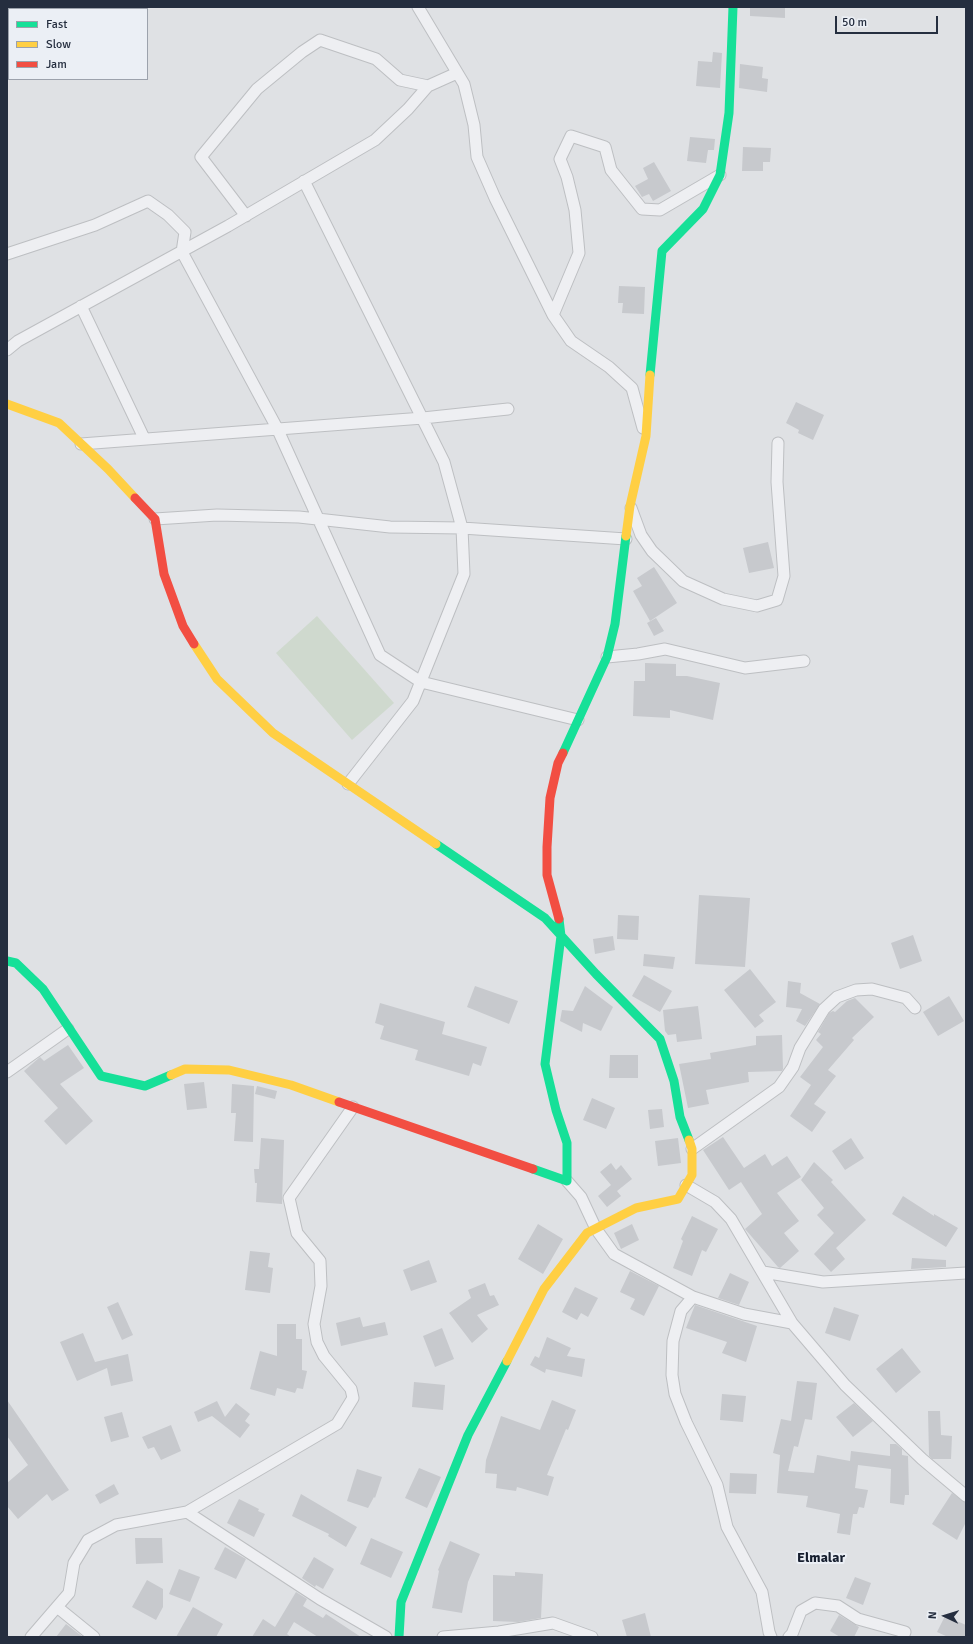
<!DOCTYPE html>
<style>
body{margin:0}
#map{position:relative;width:973px;height:1644px;overflow:hidden;background:#dfe1e4;font-family:Signika,sans-serif}
canvas{display:block}
.frame{position:absolute;inset:0;border:8px solid #252e3f;pointer-events:none}
.legend{position:absolute;left:8px;top:8px;width:140px;height:72px;box-sizing:border-box;background:#ebeff5;border:1px solid #9ca2ac;margin:0;padding:5px 7px;list-style:none;font-size:12px;color:#252e3f}
.legend li{display:flex;align-items:center;gap:8px;height:20px}
.legend b{width:20px;border:1px solid #9ca2ac}
.north{position:absolute;left:925px;top:1596px;width:40px;height:40px;-webkit-text-stroke:3px #ebeff5;paint-order:stroke;rotate:274deg;font-size:11px;font-weight:700;line-height:16px;text-align:center;color:#252e3f}
.north::after{content:'';display:block;margin:auto;width:14px;height:18px;background:#252e3f;clip-path:polygon(50% 0,100% 100%,50% 72%,0 100%)}
.scale{position:absolute;left:835px;top:16px;width:103px;height:18px;box-sizing:border-box;border:2px solid #252e3f;border-top:0;padding-left:5px;font-size:12px;line-height:14px;white-space:nowrap;color:#252e3f;-webkit-text-stroke:3px #ebeff5;paint-order:stroke}
</style>
<div id="map">
<canvas width="973" height="1644"></canvas>
<div class="frame"></div>
<ul class="legend">
<li><b style="height:5px;background:#16e098"></b>Fast</li>
<li><b style="height:5px;background:#ffcf43"></b>Slow</li>
<li><b style="height:5px;background:#f24e42"></b>Jam</li>
</ul>
<div class="north">N</div>
<div class="scale">50 m</div>
</div>
<script>
const c = document.querySelector('canvas').getContext('2d');
c.lineJoin = 'round';
function fillPath(path, color) { c.fillStyle = color; c.fill(path, 'evenodd'); }
const toPath = rows => new Path2D(rows.map(r => 'M' + r).join(''));
function stroke(path, color, width, dash) { c.strokeStyle = color; c.lineWidth = width; c.lineCap = dash ? 'butt' : 'round'; c.setLineDash(dash || []); c.stroke(path); }
function drawText(font, color, halo, rows, align = 'center') {
  c.font = font + ' Signika,sans-serif'; c.lineWidth = 4; c.setLineDash([]); c.textBaseline = 'middle'; c.strokeStyle = halo; c.fillStyle = color; for (const [text, x, y, turn = 0] of rows) {
    c.save(); c.translate(x, y); c.rotate((+turn || 0) * Math.PI / 180); c.textAlign = isNaN(turn) ? turn : align; if (halo) c.strokeText(text, 0, 0); c.fillText(text, 0, 0); c.restore();
  }
}
const green = toPath([
 [317,616,394,703,352,740,276,653]
]);
const building = toPath([
 [750,7,785,7,785,18,750,16],
 [713,52,722,53,720,88,696,86,698,61,712,62],
 [740,64,763,67,762,78,768,79,767,92,739,88],
 [690,137,715,139,714,150,708,150,706,163,687,161],
 [743,147,771,148,770,162,763,162,763,171,742,171],
 [654,162,671,191,653,201,649,194,642,197,635,186,648,179,643,168],
 [619,286,645,287,644,314,622,313,623,303,618,303],
 [796,402,824,415,813,440,798,433,799,430,786,423],
 [768,542,774,568,749,573,743,548],
 [654,567,677,603,650,621,633,591,642,586,637,578],
 [656,618,664,631,654,636,647,623],
 [645,663,676,664,676,676,687,676,720,683,713,720,670,710,670,718,633,716,634,681,645,681],
 [699,895,750,898,745,967,695,964],
 [618,915,639,916,638,940,617,939],
 [913,935,922,961,900,969,891,943],
 [613,936,615,950,595,954,593,939],
 [644,954,675,957,673,969,643,966],
 [750,969,776,1002,759,1015,764,1021,755,1028,724,990],
 [644,975,672,991,660,1012,632,996],
 [788,981,801,983,800,993,820,1004,805,1026,796,1021,802,1009,786,1007],
 [475,986,518,1001,509,1024,467,1007],
 [585,986,613,1007,601,1031,583,1023,582,1032,560,1021,562,1010,573,1011],
 [949,996,964,1021,938,1036,923,1012],
 [855,998,874,1017,852,1038,854,1040,828,1070,836,1076,814,1104,826,1112,812,1132,790,1116,811,1085,800,1077,823,1047,816,1040,821,1034,818,1032,829,1013,833,1011,835,1012,847,1001],
 [380,1003,445,1022,442,1034,487,1047,481,1066,473,1063,469,1076,415,1060,418,1050,380,1039,384,1026,375,1023],
 [698,1006,702,1039,677,1042,676,1034,668,1035,665,1031,663,1010],
 [782,1035,783,1069,782,1071,748,1072,749,1082,706,1090,709,1104,688,1108,679,1064,711,1059,710,1053,756,1045,756,1036],
 [68,1045,84,1068,60,1084,93,1121,66,1145,44,1121,58,1108,24,1071,40,1057,44,1061],
 [610,1055,638,1055,638,1078,609,1078],
 [204,1082,207,1108,187,1110,184,1084],
 [232,1084,254,1086,253,1142,234,1141,236,1113,231,1113],
 [257,1086,277,1091,275,1099,255,1094],
 [592,1098,615,1108,606,1129,583,1120],
 [662,1109,664,1127,650,1129,648,1110],
 [723,1137,744,1168,765,1154,772,1166,787,1156,801,1177,777,1193,799,1221,784,1233,799,1251,780,1268,778,1267,745,1229,762,1214,741,1182,729,1190,703,1150],
 [261,1138,284,1140,282,1204,256,1202,257,1183,255,1183,254,1169,259,1169],
 [678,1138,681,1163,658,1166,655,1141],
 [851,1138,864,1158,845,1170,832,1151],
 [814,1162,833,1180,831,1182,866,1220,836,1248,845,1259,831,1272,814,1254,834,1233,817,1215,824,1208,801,1180],
 [611,1163,616,1170,621,1165,632,1179,617,1191,621,1196,607,1207,598,1196,611,1185,600,1172],
 [903,1196,934,1216,934,1214,958,1228,946,1247,892,1214],
 [692,1216,718,1229,706,1252,702,1250,692,1276,673,1268,683,1241,681,1239],
 [538,1224,563,1239,543,1274,518,1259],
 [632,1224,639,1240,621,1249,614,1233],
 [250,1251,270,1253,268,1267,273,1268,270,1293,245,1290],
 [912,1258,946,1260,946,1267,911,1269],
 [429,1260,437,1282,411,1291,403,1270],
 [630,1271,659,1286,644,1316,630,1309,635,1299,620,1292],
 [730,1273,749,1282,739,1305,718,1298],
 [485,1283,490,1296,494,1295,499,1305,477,1315,488,1329,472,1343,449,1313,471,1298,468,1290],
 [575,1287,598,1298,588,1317,581,1313,577,1320,562,1312],
 [118,1302,133,1335,122,1340,107,1307],
 [695,1305,757,1326,746,1362,722,1353,727,1342,686,1328],
 [834,1307,859,1315,850,1341,825,1333],
 [360,1317,363,1327,385,1322,388,1335,341,1346,336,1323],
 [277,1324,296,1324,296,1339,302,1339,302,1370,307,1371,303,1389,297,1388,295,1393,277,1388,275,1396,250,1389,260,1351,277,1356],
 [442,1328,454,1359,435,1367,423,1336],
 [83,1333,95,1362,128,1354,133,1381,111,1386,107,1368,77,1381,60,1342],
 [547,1337,571,1348,567,1356,585,1359,582,1377,546,1369,545,1373,530,1365,535,1356,539,1358],
 [902,1348,921,1372,896,1393,876,1369],
 [797,1381,817,1383,812,1420,805,1419,798,1447,794,1446,788,1471,814,1473,817,1455,850,1461,851,1451,890,1456,890,1444,896,1444,902,1449,902,1455,908,1456,909,1495,905,1495,904,1505,890,1503,891,1469,858,1465,855,1488,868,1490,864,1508,859,1507,857,1514,853,1514,850,1535,837,1533,840,1514,806,1507,808,1496,777,1493,780,1455,773,1453,781,1419,791,1421],
 [414,1382,445,1385,443,1410,412,1407],
 [722,1394,746,1396,743,1422,720,1420],
 [7,1400,69,1490,52,1501,47,1494,18,1519,7,1506,7,1483,28,1465,7,1436],
 [552,1400,576,1410,568,1430,566,1429,547,1475,554,1477,548,1496,517,1487,516,1491,496,1488,497,1474,485,1473,486,1460,501,1416,540,1430],
 [217,1401,225,1417,236,1403,250,1414,245,1421,250,1425,240,1438,212,1416,198,1422,194,1412],
 [854,1403,873,1421,853,1437,836,1417],
 [928,1411,940,1411,941,1435,952,1436,951,1459,932,1459,929,1456],
 [122,1412,129,1437,111,1442,104,1417],
 [171,1425,181,1451,161,1460,154,1447,148,1449,142,1437],
 [419,1468,441,1477,427,1508,405,1498],
 [357,1469,382,1477,375,1498,374,1497,368,1508,347,1501],
 [730,1473,757,1474,756,1494,729,1493],
 [114,1484,119,1494,100,1504,95,1495],
 [952,1493,966,1503,966,1522,957,1540,932,1524],
 [301,1494,357,1527,346,1547,328,1536,329,1534,292,1516],
 [239,1499,259,1509,258,1511,265,1514,254,1537,227,1523],
 [135,1538,162,1538,163,1563,136,1564],
 [371,1538,403,1552,391,1578,360,1564],
 [450,1541,480,1554,468,1582,462,1613,432,1608,439,1571,438,1570],
 [225,1547,246,1559,236,1579,214,1569],
 [314,1557,334,1569,323,1589,316,1585,315,1587,302,1578],
 [179,1569,200,1577,190,1602,169,1594],
 [515,1572,543,1574,541,1618,518,1622,493,1621,493,1575,515,1576],
 [855,1577,871,1583,863,1605,846,1598],
 [147,1580,163,1589,163,1607,156,1620,132,1607],
 [296,1592,307,1599,303,1606,323,1618,326,1614,361,1637,318,1637,294,1622,287,1634,291,1637,252,1637,263,1619,275,1627],
 [193,1607,223,1624,216,1637,176,1637],
 [645,1613,651,1637,627,1637,622,1620],
 [839,1615,859,1627,854,1637,840,1637,830,1631],
 [945,1616,966,1625,966,1637,948,1637,937,1632],
 [66,1624,83,1637,56,1637]
]);
const street = toPath([
 [418,7,464,84,474,125,477,157,495,198,553,315,571,341,609,367,632,388,643,428],
 [304,181,444,462,462,528,464,574,413,701,348,784],
 [246,216,201,157,257,89,302,52,320,40,376,59,400,80,428,86],
 [7,254,95,225,148,201,168,215,185,232,182,252,277,428,380,655,421,682,578,720],
 [81,306,144,438],
 [553,315,579,253,575,210,567,177,560,159,571,136,605,147,611,170,642,209,660,210,720,175],
 [7,350,18,341,228,226,375,140,408,109,428,86,457,73],
 [81,444,423,418,508,409],
 [631,508,641,535,652,551,683,581,723,599,757,606,777,600,784,576,777,482,778,443],
 [155,519,217,515,299,517,390,527,462,528,626,539],
 [607,657,638,654,665,649,745,668,804,661],
 [7,1072,68,1029],
 [692,1149,779,1087,793,1067,800,1048,824,1009,837,997,856,990,872,989,906,998,915,1008],
 [567,1181,581,1197,596,1229,614,1254,693,1297,744,1314,792,1323],
 [686,1185,715,1202,731,1219,792,1323,845,1385,922,1459,966,1496],
 [763,1272,823,1282,966,1273],
 [693,1297,681,1311,673,1341,672,1375,675,1394,686,1422,717,1485,727,1527,762,1592,769,1632,771,1637],
 [187,1512,337,1424,353,1398,351,1389,324,1356,317,1342,314,1324,321,1286,320,1261,297,1233,289,1198,353,1107],
 [57,1607,94,1637],
 [31,1637,69,1593,74,1563,88,1540,116,1525,187,1512,320,1599,386,1637],
 [443,1637,499,1632,553,1623,592,1637],
 [789,1637,792,1634,801,1611,815,1603,838,1606,858,1619,905,1632,903,1637]
]);
const fast = toPath([
 [650,375,662,251,703,209,720,175,729,113,733,7],
 [563,753,607,657,615,624,626,536],
 [436,844,545,918,596,974,660,1039,674,1081,680,1117,689,1140],
 [7,961,16,963,43,989,101,1076,145,1086,171,1075],
 [533,1169,567,1181,567,1143,556,1110,545,1064,561,936,559,919],
 [399,1637,401,1602,468,1435,507,1361]
]);
const slow = toPath([
 [7,404,59,423,108,469,135,498],
 [626,536,630,506,646,436,650,375],
 [194,644,217,679,273,733,436,844],
 [171,1075,185,1069,229,1070,291,1085,339,1102],
 [507,1361,544,1289,587,1233,636,1208,678,1199,692,1175,692,1149,689,1140]
]);
const jam = toPath([
 [135,498,155,519,164,574,183,626,194,644],
 [559,919,547,875,547,847,550,798,558,763,563,753],
 [339,1102,533,1169]
]);
const quarterNames = [
 ["Elmalar",821,1558]
];
fillPath(green, '#cfd9ce');
fillPath(building, '#c7c9cd');
stroke(street, '#bdbfc2', 13);
stroke(street, '#eeeff2', 11);
stroke(fast, '#16e098', 9);
stroke(slow, '#ffcf43', 9);
stroke(jam, '#f24e42', 9);
drawText('bold 14px', '#171f2f', '#ebeff5', quarterNames);
</script>
